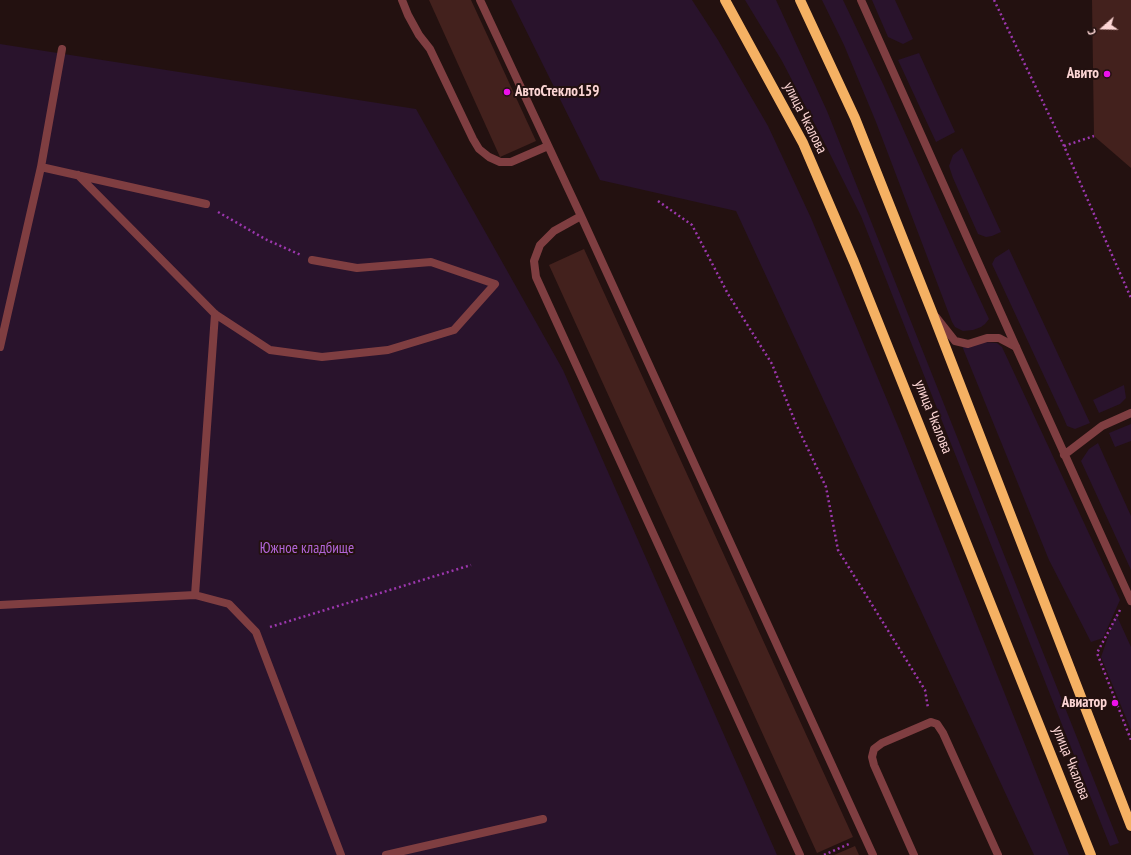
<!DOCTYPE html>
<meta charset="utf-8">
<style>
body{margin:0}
#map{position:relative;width:1131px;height:855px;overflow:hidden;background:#231110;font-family:"PT Sans Narrow",sans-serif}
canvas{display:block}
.north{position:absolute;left:1083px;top:8px;width:40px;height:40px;-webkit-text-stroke:3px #231110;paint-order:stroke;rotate:250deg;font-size:11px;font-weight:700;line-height:16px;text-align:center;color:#fcd5d4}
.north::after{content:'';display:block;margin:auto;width:14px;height:18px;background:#fcd5d4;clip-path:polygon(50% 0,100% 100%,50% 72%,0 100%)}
</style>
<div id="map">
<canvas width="1131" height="855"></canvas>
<div class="north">С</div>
</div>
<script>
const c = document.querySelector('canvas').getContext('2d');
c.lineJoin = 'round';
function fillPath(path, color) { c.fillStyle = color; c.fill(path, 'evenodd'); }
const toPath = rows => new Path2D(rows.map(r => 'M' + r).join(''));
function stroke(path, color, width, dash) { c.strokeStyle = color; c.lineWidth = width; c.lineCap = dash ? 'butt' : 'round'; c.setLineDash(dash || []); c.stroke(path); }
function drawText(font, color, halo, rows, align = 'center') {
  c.font = font + ' "PT Sans Narrow",sans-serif'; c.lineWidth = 4; c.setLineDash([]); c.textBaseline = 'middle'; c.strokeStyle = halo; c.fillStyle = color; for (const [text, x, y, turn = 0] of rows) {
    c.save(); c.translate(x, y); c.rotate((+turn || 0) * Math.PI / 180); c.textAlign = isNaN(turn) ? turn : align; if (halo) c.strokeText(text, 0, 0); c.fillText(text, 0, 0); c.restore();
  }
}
const green = toPath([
 [511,0,692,0,718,40,768,126,811,218,900,431,1069,855,1034,855,736,211,600,180],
 [745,0,776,0,827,111,1119,843,1110,846,861,216,820,134,782,61],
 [822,0,843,0,884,86,957,250,989,319,985,324,981,327,973,330,963,331,955,327,952,322,876,122,844,45],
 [872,0,895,0,913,39,903,44,888,37],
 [0,44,416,109,563,370,777,855,0,855],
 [919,53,955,132,936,142,898,60],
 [962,148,1001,232,992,236,986,237,978,234,953,178,949,166,953,155],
 [1009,249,1090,423,1075,429,1067,426,1064,419,992,264,995,258],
 [985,342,997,343,1002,347,1120,600,1103,638,1091,642,1049,560,962,346],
 [1124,385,1126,398,1120,404,1099,413,1093,400],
 [1131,424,1131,441,1115,447,1109,433],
 [1098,443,1131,516,1131,570,1081,461,1089,449],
 [1116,614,1131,647,1131,730,1101,657]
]);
const building = toPath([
 [429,0,471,0,536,141,500,157],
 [1092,0,1131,0,1131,168,1094,136],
 [584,249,853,837,817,853,549,265],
 [855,846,859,855,834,855]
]);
const path = toPath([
 [994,0,1064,146,1131,298],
 [1064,146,1094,136],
 [658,201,692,225,728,294,772,364,796,424,826,487,838,550,925,690,928,708],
 [218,212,267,240,301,255],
 [1120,610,1097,653,1131,740],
 [270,627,471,565],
 [824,855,851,843]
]);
const lane = toPath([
 [402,0,408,15,419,35,430,49,473,139,479,149,489,157,500,162,511,162,548,146],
 [480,0,581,216,873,855],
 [41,167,206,204],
 [78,175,215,314,270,350,322,357,388,350,454,330,495,284,431,262,357,268,312,260],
 [581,216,554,231,540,245,534,261,536,277,800,855],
 [936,317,955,341,968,344,987,338,999,338,1016,347],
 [0,347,41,167,62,49],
 [195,595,215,314],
 [0,605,195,595,229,604,256,632,341,855],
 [386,855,543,819],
 [914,855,874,765,872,757,874,749,882,743,931,722,937,724,943,733,998,855]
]);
const street = toPath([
 [861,0,1016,347,1131,601],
 [1064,455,1102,426,1131,413]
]);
const primary = toPath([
 [725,0,803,143,854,262,1091,855],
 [800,0,855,118,932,312,1131,826]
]);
const markers = [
 [1107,74,4,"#ed10ea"],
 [507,92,4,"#ed10ea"],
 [1115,703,4,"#ed10ea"]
];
const poiNames = [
 ["Авито",1099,74],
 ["АвтоСтекло159",515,92,"left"],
 ["Авиатор",1107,703]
];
const streetNames = [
 ["улица Чкалова",805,118,63],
 ["улица Чкалова",933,417,68],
 ["улица Чкалова",1071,763,68]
];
const parkNames = [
 ["Южное кладбище",307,549]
];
fillPath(green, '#29132c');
fillPath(building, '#43211d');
stroke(path, '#9c37ae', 2.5, [2, 3]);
stroke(lane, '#7f3e41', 8);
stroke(street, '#7f3e41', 8);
stroke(primary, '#f5b163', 10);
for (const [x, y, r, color] of markers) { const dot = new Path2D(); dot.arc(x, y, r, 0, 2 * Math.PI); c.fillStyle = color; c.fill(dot); stroke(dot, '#231110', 1.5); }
drawText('bold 15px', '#fcd5d4', '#231110', poiNames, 'right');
drawText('15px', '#fcd5d4', '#231110', streetNames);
drawText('15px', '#b165d8', '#231110', parkNames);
</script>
